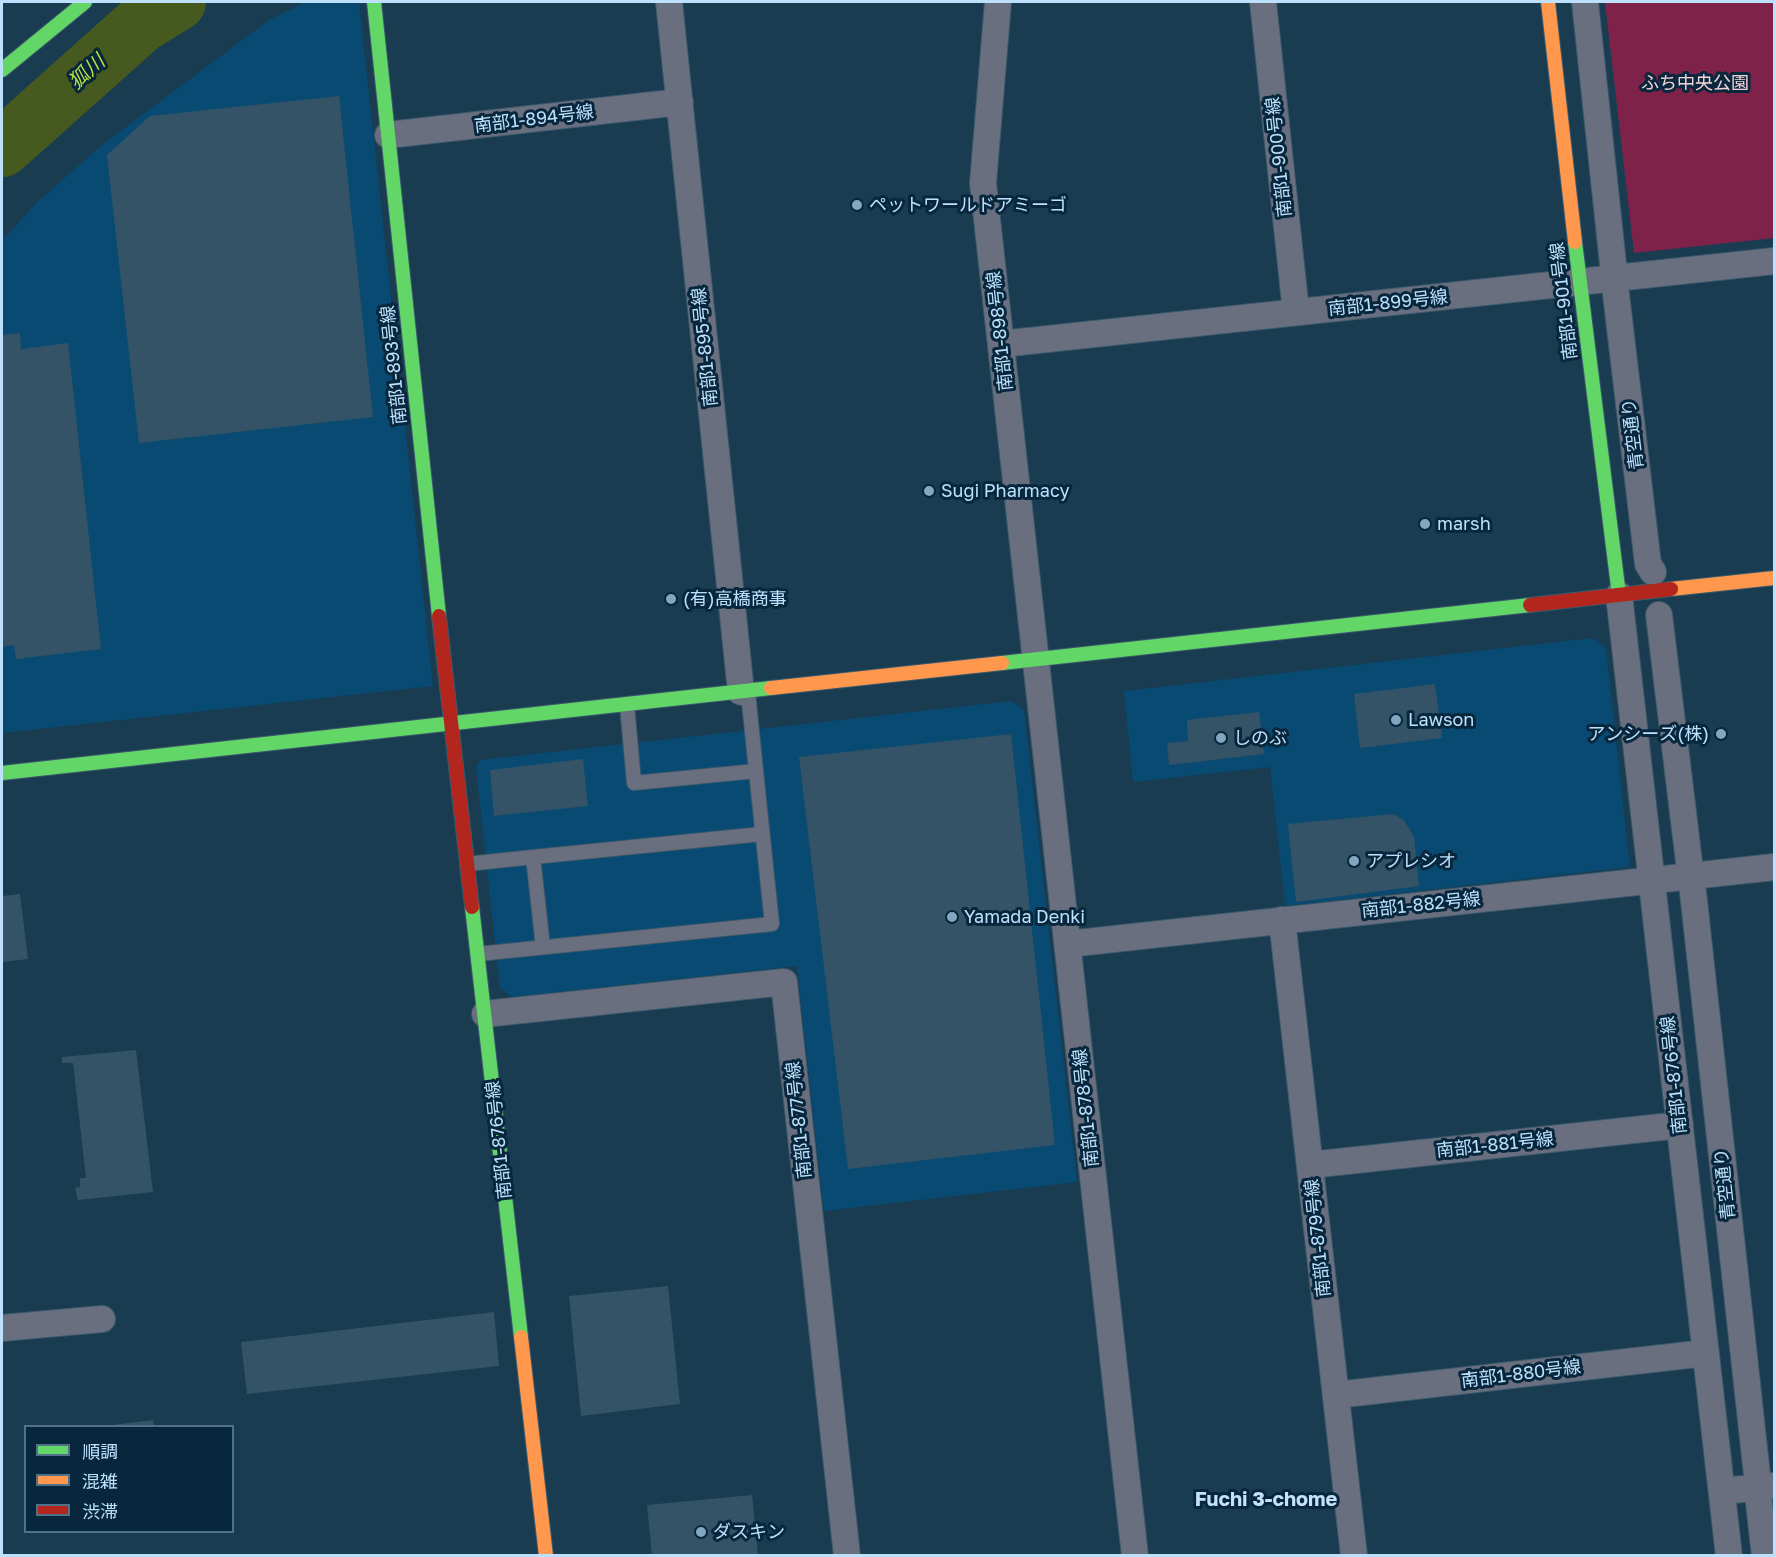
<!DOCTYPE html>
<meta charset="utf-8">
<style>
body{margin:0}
#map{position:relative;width:1776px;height:1557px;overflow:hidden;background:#193c51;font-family:"Golos Text","Noto Sans JP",sans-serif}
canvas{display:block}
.frame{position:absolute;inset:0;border:3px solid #bde0fd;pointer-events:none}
.legend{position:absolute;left:24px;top:1425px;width:210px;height:108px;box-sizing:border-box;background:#08273d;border:2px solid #50718a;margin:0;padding:8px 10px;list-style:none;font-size:18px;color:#bde0fd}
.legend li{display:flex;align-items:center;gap:12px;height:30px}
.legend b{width:30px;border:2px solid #50718a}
</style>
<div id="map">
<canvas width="1776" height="1557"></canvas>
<div class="frame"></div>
<ul class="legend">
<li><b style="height:8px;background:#63d668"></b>順調</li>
<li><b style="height:8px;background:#ff974d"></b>混雑</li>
<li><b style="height:8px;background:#b3261e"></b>渋滞</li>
</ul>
</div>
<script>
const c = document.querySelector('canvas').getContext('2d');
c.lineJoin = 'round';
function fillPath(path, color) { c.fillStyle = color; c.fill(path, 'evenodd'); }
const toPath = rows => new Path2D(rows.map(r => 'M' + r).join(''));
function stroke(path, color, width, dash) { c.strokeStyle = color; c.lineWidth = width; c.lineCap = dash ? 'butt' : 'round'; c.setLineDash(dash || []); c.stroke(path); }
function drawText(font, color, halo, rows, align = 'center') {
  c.font = font + ' "Golos Text","Noto Sans JP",sans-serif'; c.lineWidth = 6; c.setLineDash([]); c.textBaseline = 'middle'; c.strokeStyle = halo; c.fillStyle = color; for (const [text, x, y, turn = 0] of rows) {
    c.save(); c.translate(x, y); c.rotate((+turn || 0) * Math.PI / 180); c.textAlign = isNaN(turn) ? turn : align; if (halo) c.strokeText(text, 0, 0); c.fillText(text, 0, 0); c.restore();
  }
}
const built = toPath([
 [306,2,359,2,433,686,2,733,2,241,36,203,102,145,269,20],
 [1593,638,1606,648,1630,867,1285,906,1270,767,1133,782,1124,691],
 [1012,701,1024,710,1077,1182,824,1211,797,966,512,997,500,988,476,768,480,760]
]);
const green = toPath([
 [1605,2,1774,2,1774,238,1634,253]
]);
const river = toPath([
 [2,148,141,24,177,2]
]);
const building = toPath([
 [339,96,373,417,139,443,107,155,150,116],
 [20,333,21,349,68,343,101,649,16,659,14,645,2,647,2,335],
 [1435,684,1442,738,1360,748,1354,694],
 [1259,712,1264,754,1169,765,1167,743,1188,741,1187,720],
 [1011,734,1055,1145,848,1169,799,757],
 [583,759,588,806,494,816,490,770],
 [1393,814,1404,820,1414,837,1419,886,1296,902,1288,824],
 [20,894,28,959,2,962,2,896],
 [136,1050,153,1192,78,1200,75,1188,80,1187,80,1178,86,1178,73,1063,62,1063,62,1057],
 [668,1286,680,1404,581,1416,569,1296],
 [494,1312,499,1366,247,1394,241,1342],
 [153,1420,154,1426,112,1426,112,1425],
 [752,1495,758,1556,652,1556,647,1505]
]);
const lane = toPath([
 [748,692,756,771],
 [467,864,533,857],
 [543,947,533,857,762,834],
 [478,954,772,924,756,771,634,783,627,705]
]);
const street = toPath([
 [669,2,741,692],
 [998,2,983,183,1135,1556],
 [1263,2,1296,312],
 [1585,2,1613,264],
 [388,135,680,102],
 [1616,294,1648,564,1653,572],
 [1001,344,1774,261],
 [1619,595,1729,1556],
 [1659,615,1689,862],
 [1693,892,1757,1475],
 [1282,920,1354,1556],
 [1068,944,1774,867],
 [485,1014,784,982,847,1556],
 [1310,1165,1680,1125],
 [2,1328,102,1319],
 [1336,1395,1706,1353],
 [1722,1491,1774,1486],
 [1759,1503,1765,1556]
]);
const fast = toPath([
 [374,2,439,616],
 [2,70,85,2],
 [1575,242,1619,595],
 [1002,663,1530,605],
 [2,773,771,688],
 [472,907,521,1337]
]);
const slow = toPath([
 [1548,2,1575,242],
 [1671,589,1774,578],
 [771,688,1002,663],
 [521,1337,546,1556]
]);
const jam = toPath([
 [1530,605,1671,589],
 [439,616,472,907]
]);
const markers = [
 [857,205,6,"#84a7c1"],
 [929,491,6,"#84a7c1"],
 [1425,524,6,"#84a7c1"],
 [671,599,6,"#84a7c1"],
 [1396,720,6,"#84a7c1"],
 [1721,734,6,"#84a7c1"],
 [1221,738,6,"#84a7c1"],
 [1354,861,6,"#84a7c1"],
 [952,917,6,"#84a7c1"],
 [701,1532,6,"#84a7c1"]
];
const parkNames = [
 ["ふち中央公園",1695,83]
];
const streetNames = [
 ["南部1-894号線",534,119,-7],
 ["南部1-900号線",1279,157,-96],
 ["南部1-901号線",1564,301,-97],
 ["南部1-899号線",1388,303,-6],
 ["南部1-898号線",1000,331,-96],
 ["南部1-895号線",705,347,-96],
 ["南部1-893号線",394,365,-96],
 ["青空通り",1633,434,-97],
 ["南部1-882号線",1421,905,-6],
 ["南部1-876号線",1674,1075,-96],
 ["南部1-878号線",1086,1108,-96],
 ["南部1-877号線",799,1120,-96],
 ["南部1-876号線",499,1140,-96],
 ["南部1-881号線",1495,1145,-6],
 ["青空通り",1725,1184,-96],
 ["南部1-879号線",1318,1238,-96],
 ["南部1-880号線",1521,1374,-7]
];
const poiNames = [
 ["ペットワールドアミーゴ",869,205],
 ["Sugi Pharmacy",941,491],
 ["marsh",1437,524],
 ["(有)高橋商事",683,599],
 ["Lawson",1408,720],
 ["アンシーズ(株)",1709,734,"right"],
 ["しのぶ",1233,738],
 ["アプレシオ",1366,861],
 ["Yamada Denki",964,917],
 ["ダスキン",713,1532]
];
const waterNames = [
 ["狐川",87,72,-42]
];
const neighbourhoodNames = [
 ["Fuchi 3-chome",1266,1500]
];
fillPath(built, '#084a72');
fillPath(green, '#7f224a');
stroke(river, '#465a1f', 58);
fillPath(building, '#345366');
stroke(lane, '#3b596c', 16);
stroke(street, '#3b596c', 28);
stroke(fast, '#3b596c', 16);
stroke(slow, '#3b596c', 16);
stroke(jam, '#3b596c', 16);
stroke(lane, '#696f7f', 14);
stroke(street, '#696f7f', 26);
stroke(fast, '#63d668', 14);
stroke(slow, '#ff974d', 14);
stroke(jam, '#b3261e', 14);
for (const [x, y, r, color] of markers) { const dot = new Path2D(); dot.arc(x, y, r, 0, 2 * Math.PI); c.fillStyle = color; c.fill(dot); stroke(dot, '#08273d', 2); }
drawText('18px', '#f3d2d9', '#08273d', parkNames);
drawText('18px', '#bde0fd', '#08273d', streetNames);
drawText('18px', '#bde0fd', '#08273d', poiNames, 'left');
drawText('italic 20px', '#b7e140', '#08273d', waterNames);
drawText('bold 20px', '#c5e1f8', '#08273d', neighbourhoodNames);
</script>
